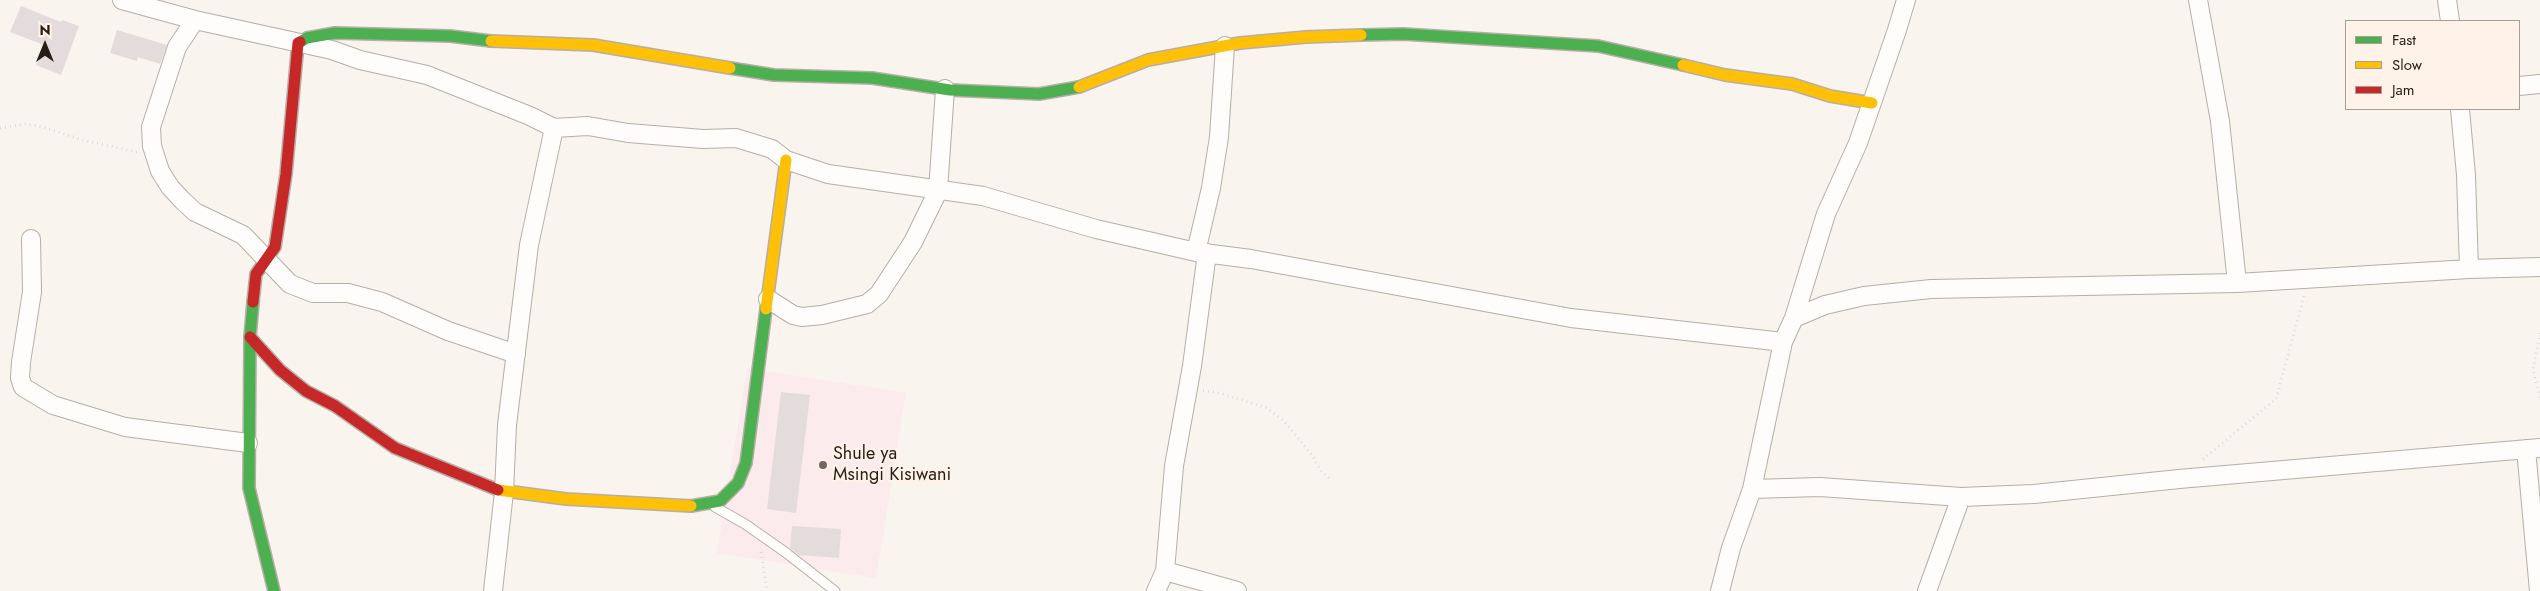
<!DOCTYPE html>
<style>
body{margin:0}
#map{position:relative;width:2540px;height:591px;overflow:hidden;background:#faf4ee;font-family:Jost,sans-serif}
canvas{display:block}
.legend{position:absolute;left:2345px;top:20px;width:175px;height:90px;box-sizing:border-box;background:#fff3e9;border:1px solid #a99d94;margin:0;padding:6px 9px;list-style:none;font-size:15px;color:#271d15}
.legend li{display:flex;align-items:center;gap:10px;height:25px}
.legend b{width:25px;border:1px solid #a99d94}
.north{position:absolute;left:20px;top:20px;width:50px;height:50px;-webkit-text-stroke:4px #fff3e9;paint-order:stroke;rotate:0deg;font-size:14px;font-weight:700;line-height:20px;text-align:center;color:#271d15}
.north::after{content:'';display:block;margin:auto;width:18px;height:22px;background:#271d15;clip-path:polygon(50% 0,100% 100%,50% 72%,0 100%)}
</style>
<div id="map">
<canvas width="2540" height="591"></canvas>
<ul class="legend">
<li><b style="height:6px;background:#4caf50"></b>Fast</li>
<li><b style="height:6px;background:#ffc107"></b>Slow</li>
<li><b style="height:6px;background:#c62828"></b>Jam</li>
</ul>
<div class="north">N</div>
</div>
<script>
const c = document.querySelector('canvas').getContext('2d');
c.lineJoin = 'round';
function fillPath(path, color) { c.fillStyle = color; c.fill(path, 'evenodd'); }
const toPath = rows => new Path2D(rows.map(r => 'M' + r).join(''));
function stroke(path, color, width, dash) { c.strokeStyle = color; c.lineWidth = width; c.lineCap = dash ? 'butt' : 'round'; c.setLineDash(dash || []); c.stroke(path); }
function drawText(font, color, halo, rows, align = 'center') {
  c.font = font + ' Jost,sans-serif'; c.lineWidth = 4.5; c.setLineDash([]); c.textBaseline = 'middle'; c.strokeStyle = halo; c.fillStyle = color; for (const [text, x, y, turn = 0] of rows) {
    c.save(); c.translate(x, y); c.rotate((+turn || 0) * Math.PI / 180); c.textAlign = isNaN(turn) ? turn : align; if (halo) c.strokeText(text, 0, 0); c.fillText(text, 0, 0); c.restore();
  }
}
const education = toPath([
 [747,368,906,393,876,578,717,553]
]);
const building = toPath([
 [21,6,61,22,62,20,79,26,61,75,36,65,44,45,10,32],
 [117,30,167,45,160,64,138,57,137,61,110,53],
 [781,392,810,395,796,513,767,509],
 [792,526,841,529,839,558,799,555,790,548]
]);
const path = toPath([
 [0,128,25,124,43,127,83,140,137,152],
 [2540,333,2533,370,2540,398],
 [1203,391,1216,392,1267,408,1284,421,1312,455,1320,470,1330,479],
 [2203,459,2276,399,2304,296],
 [761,552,767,591]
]);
const lane = toPath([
 [715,507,745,524,785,552,835,591]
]);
const street = toPath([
 [122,0,195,20,332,50,360,60,427,75,530,116,554,128,588,126,628,133,703,139,736,138,772,149,786,160,828,174,983,196,1096,229,1196,252,1251,259,1571,318,1783,342],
 [2198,0,2220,121,2237,283],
 [2447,0,2450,21],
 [195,20,177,47,151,127,152,146,160,171,170,187,183,201,195,212,243,235,290,284,313,293,348,293,382,302,448,331,516,354],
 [2519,86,2540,84],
 [2460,109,2466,175,2469,269],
 [31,239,32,292,21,362,20,378,23,387,53,405,125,427,248,443],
 [1196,252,1211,188,1219,137,1225,46],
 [768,299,793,315,802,317,822,315,867,304,879,294,913,242,938,191,945,89],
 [1794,318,1825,305,1864,296,1931,289,2237,283,2469,269,2540,267],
 [2526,449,2539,591],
 [1752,489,1820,487,1961,497,2034,494,2179,479,2540,448],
 [1165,571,1237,591],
 [493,591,504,492,507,425,529,245,554,128],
 [1156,591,1165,571,1174,466,1192,366,1207,253],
 [1720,591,1731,548,1752,489,1783,342,1794,318,1826,214,1858,143,1897,30,1906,0],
 [1927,591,1961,497]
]);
const fast = toPath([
 [1361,35,1403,34,1598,46,1683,65],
 [300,42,307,38,335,33,450,36,491,41],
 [730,68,774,75,872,78,950,90,1039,94,1079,87],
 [253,302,250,337,249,488,274,591],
 [691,506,720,501,738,483,746,463,766,309]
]);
const slow = toPath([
 [491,41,593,45,730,68],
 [1683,65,1725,75,1792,84,1830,96,1872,103],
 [1079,87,1148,60,1240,43,1306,37,1361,35],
 [766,309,786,160],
 [498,490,566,499,691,506]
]);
const jam = toPath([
 [253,302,256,274,275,247,286,174,298,43,300,42],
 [250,337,280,370,306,391,335,406,395,448,498,490]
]);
const markers = [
 [823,465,5,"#716861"]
];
const poiNames = [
 ["Shule ya",833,455],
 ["Msingi Kisiwani",833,476]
];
fillPath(education, '#fcebec');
fillPath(building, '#e3dbdc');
stroke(lane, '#b6aea7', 11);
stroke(street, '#b6aea7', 20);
stroke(fast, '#b6aea7', 14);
stroke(slow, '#b6aea7', 14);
stroke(jam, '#b6aea7', 14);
stroke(path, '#dddbda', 3, [1, 4]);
stroke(lane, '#fefdfc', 9);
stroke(street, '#fefdfc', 18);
stroke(fast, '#4caf50', 11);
stroke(slow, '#ffc107', 11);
stroke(jam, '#c62828', 11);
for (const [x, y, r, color] of markers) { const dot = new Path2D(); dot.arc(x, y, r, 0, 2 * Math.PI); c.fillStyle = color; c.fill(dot); stroke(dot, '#fff3e9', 2); }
drawText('18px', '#271d15', '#fff3e9', poiNames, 'left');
</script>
